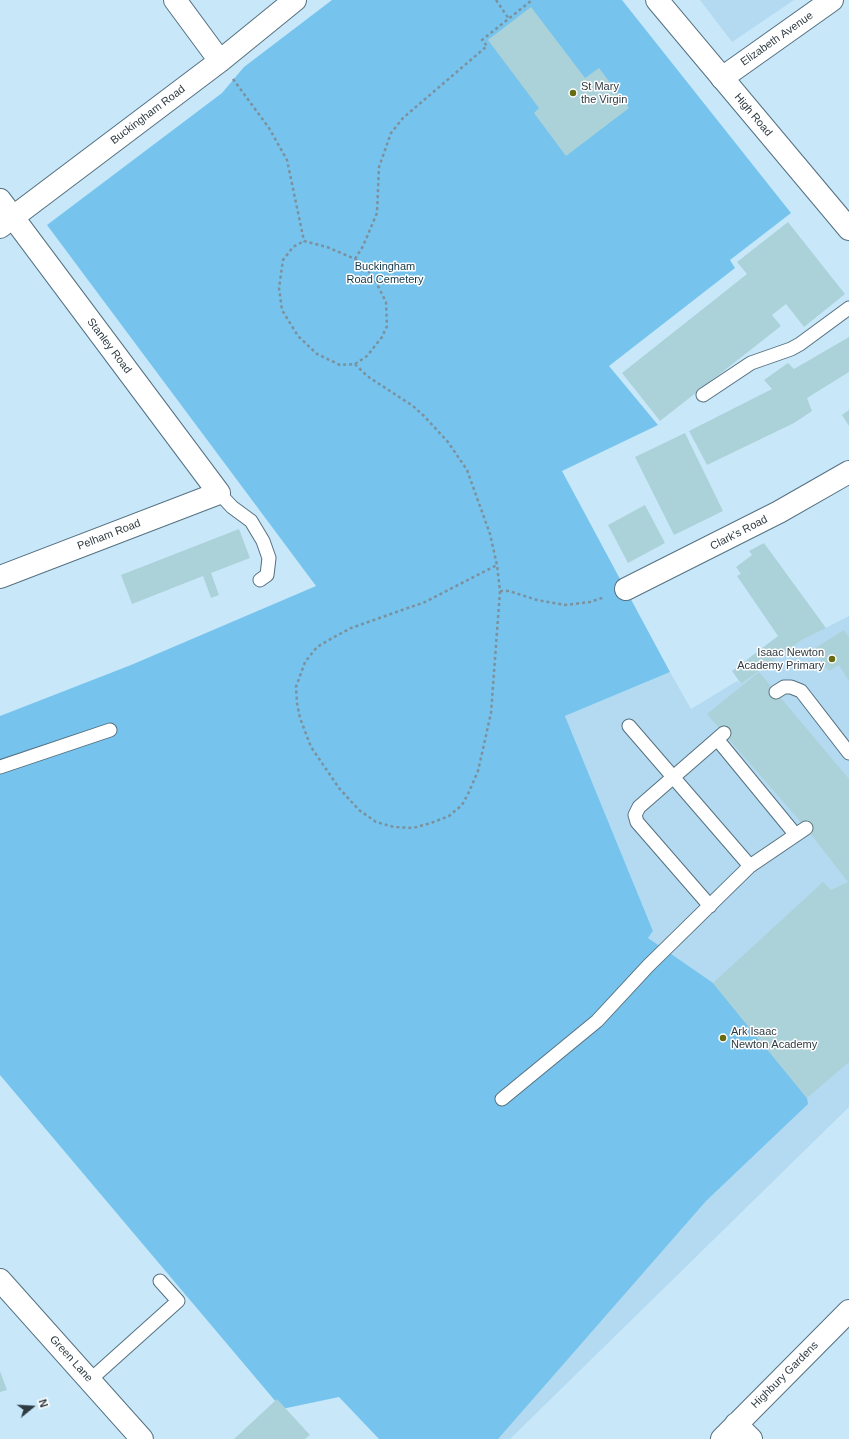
<!DOCTYPE html>
<style>
body{margin:0}
#map{position:relative;width:849px;height:1439px;overflow:hidden;background:#c8e8fa;font-family:Helvetica,sans-serif}
canvas{display:block}
.north{position:absolute;left:12px;top:1387px;width:40px;height:40px;-webkit-text-stroke:3px #fff;paint-order:stroke;rotate:72deg;font-size:11px;font-weight:700;line-height:16px;text-align:center;color:#2e3b42}
.north::after{content:'';display:block;margin:auto;width:14px;height:18px;background:#2e3b42;clip-path:polygon(50% 0,100% 100%,50% 72%,0 100%)}
</style>
<div id="map">
<canvas width="849" height="1439"></canvas>
<div class="north">N</div>
</div>
<script>
const c = document.querySelector('canvas').getContext('2d');
c.lineJoin = 'round';
function fillPath(path, color) { c.fillStyle = color; c.fill(path, 'evenodd'); }
const toPath = rows => new Path2D(rows.map(r => 'M' + r).join(''));
function stroke(path, color, width, dash) { c.strokeStyle = color; c.lineWidth = width; c.lineCap = dash ? 'butt' : 'round'; c.setLineDash(dash || []); c.stroke(path); }
function drawText(font, color, halo, rows, align = 'center') {
  c.font = font + ' Helvetica,sans-serif'; c.lineWidth = 3; c.setLineDash([]); c.textBaseline = 'middle'; c.strokeStyle = halo; c.fillStyle = color; for (const [text, x, y, turn = 0] of rows) {
    c.save(); c.translate(x, y); c.rotate((+turn || 0) * Math.PI / 180); c.textAlign = isNaN(turn) ? turn : align; if (halo) c.strokeText(text, 0, 0); c.fillText(text, 0, 0); c.restore();
  }
}
const built = toPath([
 [700,0,794,0,732,42],
 [849,616,849,1107,510,1439,403,1439,648,938,653,931,565,716,670,672,691,709,737,681,741,684,802,640]
]);
const green = toPath([
 [332,0,622,0,791,213,730,260,735,268,609,366,658,425,562,471,670,672,565,716,653,931,648,938,713,983,807,1098,808,1104,706,1201,498,1439,379,1439,339,1397,282,1409,0,1075,0,716,131,665,316,586,47,225,222,93,244,67]
]);
const building = toPath([
 [531,7,585,78,599,68,629,108,566,156,534,113,539,108,488,40],
 [788,222,845,294,804,327,786,304,772,315,781,326,660,421,622,373,747,274,737,262],
 [849,337,849,372,807,398,812,411,794,423,707,465,689,431,772,389,764,380,788,363,794,369],
 [849,410,849,426,842,415],
 [685,433,723,511,674,535,635,457],
 [645,505,665,543,628,563,608,525],
 [239,529,250,558,211,573,219,595,211,598,203,576,132,604,121,575],
 [764,543,826,628,802,640,741,684,732,671,778,636,737,576,741,574,736,567,752,555,749,551],
 [844,630,849,638,849,681,839,665,829,671,812,650],
 [759,672,849,779,849,1062,807,1098,713,983,823,882,831,890,848,882,806,828,707,714],
 [0,1371,7,1390,0,1392],
 [277,1399,310,1435,305,1439,234,1439]
]);
const path = toPath([
 [496,0,509,19],
 [233,79,269,128,287,160,304,241,327,247,355,259,365,267,374,278,386,302,387,326,382,337,367,356,355,364,340,365,317,354,298,336,282,310,279,288,283,260,293,247,304,241],
 [355,259,363,246,377,213,379,167,391,133,403,118,487,46,482,40,532,0],
 [355,364,367,376,413,406,424,416,448,442,467,470,490,534,497,565,500,591,491,713,478,771,468,794,462,805,449,816,431,823,413,828,394,827,376,822,359,810,339,788,311,747,300,718,297,703,296,687,305,662,317,647,336,636,351,628,425,602,497,565],
 [500,591,509,591,537,600,565,605,590,602,605,597]
]);
const lane = toPath([
 [703,395,751,363,791,349,800,344,849,308],
 [219,493,232,507,251,521,263,541,269,558,267,575,260,580],
 [776,692,784,687,791,687,801,691,849,753],
 [629,726,750,866],
 [717,739,795,834],
 [0,767,110,730],
 [710,906,637,822,635,815,639,807,724,733],
 [502,1099,597,1021,648,966,750,866,806,828],
 [90,1380,178,1301,160,1281]
]);
const street = toPath([
 [175,0,220,61],
 [722,78,832,0],
 [0,200,219,493,0,577],
 [0,227,220,61,295,0],
 [626,589,779,512,849,472],
 [736,1424,751,1439],
 [722,1439,849,1311]
]);
const primary = toPath([
 [657,0,849,229],
 [0,1280,142,1439]
]);
const markers = [
 [573,93,4,"#666c10"],
 [832,659,4,"#666c10"],
 [723,1038,4,"#666c10"]
];
const streetNames = [
 ["Elizabeth Avenue",777,39,-35],
 ["Buckingham Road",148,115,-37],
 ["High Road",753,115,50],
 ["Stanley Road",109,346,53],
 ["Clark's Road",739,533,-27],
 ["Pelham Road",109,535,-21],
 ["Green Lane",71,1359,48],
 ["Highbury Gardens",785,1375,-45]
];
const poiNames = [
 ["St Mary",581,87],
 ["the Virgin",581,100],
 ["Isaac Newton",824,653,"right"],
 ["Academy Primary",824,666,"right"],
 ["Ark Isaac",731,1032],
 ["Newton Academy",731,1045]
];
const parkNames = [
 ["Buckingham",385,267],
 ["Road Cemetery",385,280]
];
fillPath(built, '#b3daf0');
fillPath(green, '#76c4ed');
fillPath(building, '#acd2d9');
stroke(lane, '#557181', 15);
stroke(street, '#557181', 24);
stroke(primary, '#557181', 24);
stroke(path, '#7b919e', 2.5, [3, 3]);
stroke(lane, '#fff', 13);
stroke(street, '#fff', 22);
stroke(primary, '#fff', 22);
for (const [x, y, r, color] of markers) { const dot = new Path2D(); dot.arc(x, y, r, 0, 2 * Math.PI); c.fillStyle = color; c.fill(dot); stroke(dot, '#fff', 1.5); }
drawText('11px', '#2e3b42', '#fff', streetNames);
drawText('11px', '#2e3b42', '#fff', poiNames, 'left');
drawText('11px', '#103749', '#fff', parkNames);
</script>
